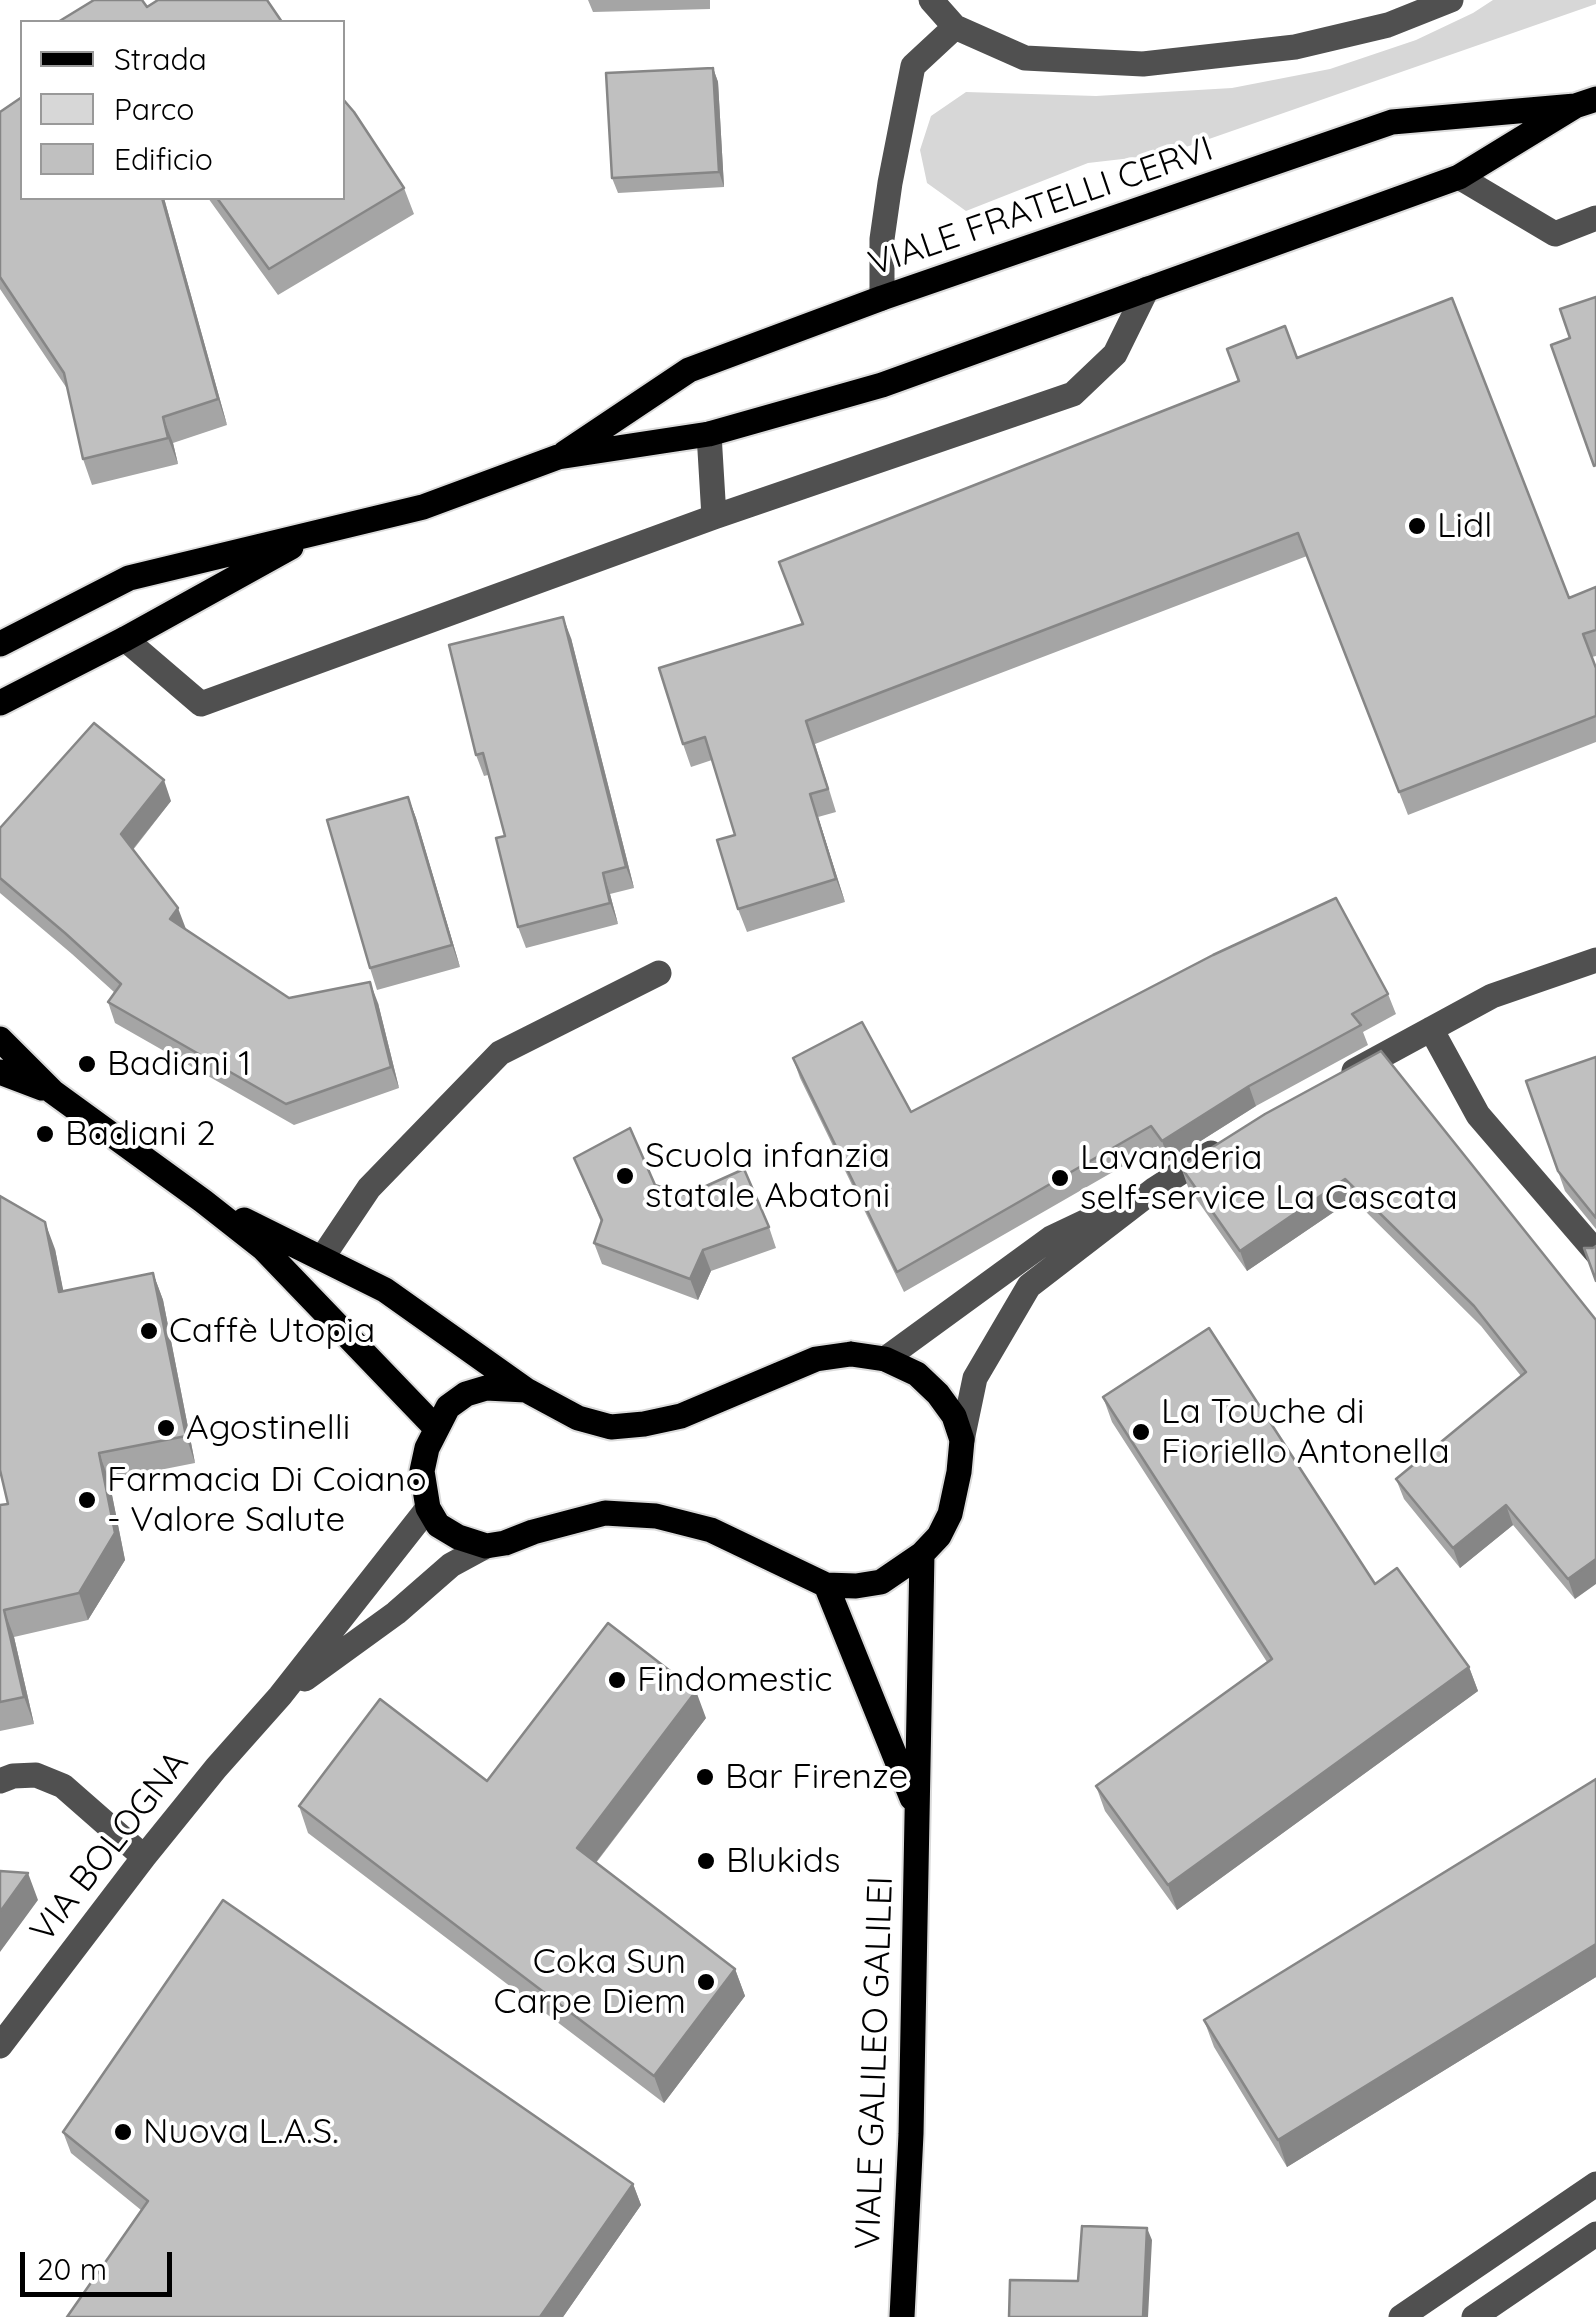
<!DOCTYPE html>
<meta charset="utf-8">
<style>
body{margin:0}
#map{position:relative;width:1596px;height:2317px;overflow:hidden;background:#fff;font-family:Quicksand,sans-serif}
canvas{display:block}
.legend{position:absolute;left:20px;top:20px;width:325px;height:180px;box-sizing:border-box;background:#fff;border:2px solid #999;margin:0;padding:12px 18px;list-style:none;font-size:30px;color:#000}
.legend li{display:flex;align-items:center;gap:20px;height:50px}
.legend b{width:50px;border:2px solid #999}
.scale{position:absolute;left:20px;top:2252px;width:152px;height:45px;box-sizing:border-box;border:5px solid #000;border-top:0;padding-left:12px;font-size:30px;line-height:35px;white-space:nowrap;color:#000;-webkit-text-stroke:8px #fff;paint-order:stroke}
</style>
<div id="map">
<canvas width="1596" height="2317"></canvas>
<ul class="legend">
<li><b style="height:12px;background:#000"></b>Strada</li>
<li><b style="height:28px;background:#d7d7d7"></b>Parco</li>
<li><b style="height:28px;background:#c0c0c0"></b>Edificio</li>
</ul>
<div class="scale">20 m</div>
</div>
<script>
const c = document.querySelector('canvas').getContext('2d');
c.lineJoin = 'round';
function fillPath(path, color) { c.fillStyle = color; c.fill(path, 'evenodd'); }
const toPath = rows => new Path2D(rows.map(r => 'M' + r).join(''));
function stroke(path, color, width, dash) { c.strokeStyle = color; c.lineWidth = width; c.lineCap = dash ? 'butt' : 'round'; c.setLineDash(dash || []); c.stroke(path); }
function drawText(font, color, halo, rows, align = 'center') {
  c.font = font + ' Quicksand,sans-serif'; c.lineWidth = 8; c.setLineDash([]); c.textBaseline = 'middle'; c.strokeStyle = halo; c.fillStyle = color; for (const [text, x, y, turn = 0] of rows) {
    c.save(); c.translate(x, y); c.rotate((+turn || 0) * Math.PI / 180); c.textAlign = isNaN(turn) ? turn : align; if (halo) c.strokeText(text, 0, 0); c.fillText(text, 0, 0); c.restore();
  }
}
const green = toPath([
 [1493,0,1596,0,1596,4,1166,154,1088,163,966,211,927,183,920,150,931,116,966,92,1096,96,1232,88,1330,69,1416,40,1473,13]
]);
const minor = toPath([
 [931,0,955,27,1025,58,1143,64,1295,47,1388,25,1451,0],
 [1459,177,1555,234,1596,218],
 [882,298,882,239,890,183,913,66,955,27],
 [709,434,714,517],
 [125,639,201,704,714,517,1073,394,1115,354,1147,289],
 [1431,1029,1478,1115,1596,1252],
 [1354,1071,1492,996,1596,960],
 [322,1258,369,1188,500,1053,659,973],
 [885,1359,1051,1238,1110,1210],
 [962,1440,975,1378,1029,1286,1155,1189,1211,1153],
 [305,1679,396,1613,451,1565,486,1546],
 [0,1781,13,1776,36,1775,63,1786,144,1857],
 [0,2046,144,1857,216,1768,280,1696,428,1508],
 [1401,2317,1596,2184],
 [1474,2317,1596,2234]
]);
const major = toPath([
 [565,453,689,370,882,298,1392,122,1575,106,1596,99],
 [0,644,129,578,423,507,558,457,709,434,882,385,1459,177,1575,106],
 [0,703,125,639,291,547],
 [0,1039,53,1092,203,1201,264,1249,436,1428],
 [0,1072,42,1088],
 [244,1220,385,1290,526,1390],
 [851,1354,885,1359,917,1374,938,1394,954,1416,962,1440,959,1472,950,1514,939,1536,922,1554,881,1582,856,1586,826,1585,711,1530,656,1516,605,1513,533,1532,505,1543,486,1546,458,1537,438,1525,428,1508,422,1471,427,1448,448,1407,466,1394,486,1388,526,1390,578,1418,611,1427,644,1424,681,1416,816,1359,851,1354],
 [826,1585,912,1798],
 [902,2317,911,2134,922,1554]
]);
const wall = toPath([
 [588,0,710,0,710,9,593,12],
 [713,68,718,82,724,187,618,193,612,178],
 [0,112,164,198,227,425,173,443,178,464,92,485,83,459,68,390,0,289],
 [404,188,414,214,278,295,208,198,342,198],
 [1297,358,1569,598,1596,587,1596,656,1592,657,1596,668,1596,742,1408,815,1307,556,815,744,836,812,818,817,845,902,747,932,738,909,735,835,712,760,691,767,683,744],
 [571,638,634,888,610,894,618,924,526,948,518,927,505,836,488,775,484,776,476,755],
 [408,797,416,818,460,967,377,990,370,968],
 [171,801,133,850,186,930,289,998,378,1003,399,1088,294,1125,115,1023,108,1002,114,992,72,954,0,893,0,828],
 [1388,994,1396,1014,1363,1032,1368,1045,1256,1106,1169,1161,1158,1146,904,1292,800,1078,793,1058,911,1112],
 [1596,1057,1596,1229,1565,1191,1526,1081],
 [1265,1114,1596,1320,1575,1599,1513,1525,1460,1568,1404,1499,1396,1479,1521,1376,1481,1326,1353,1199,1247,1271,1188,1187,1181,1167],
 [574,1158,655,1185,769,1227,776,1248,711,1271,698,1300,602,1264,594,1243,601,1222],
 [55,1249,63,1291,153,1273,163,1300,195,1463,109,1480,125,1560,88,1620,14,1637,34,1724,0,1731,0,1505,8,1504],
 [1103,1397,1469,1667,1478,1691,1177,1910,1105,1811,1096,1786,1267,1662,1112,1422],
 [706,1718,596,1863,735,1969,745,1996,664,2103,308,1833,299,1806,487,1781],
 [1596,1779,1596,1977,1287,2167,1214,2047,1204,2020],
 [63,2132,633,2184,641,2205,563,2317,67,2317,141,2210,71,2153]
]);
const shadedWall = toPath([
 [713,68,718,82,724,187,719,172],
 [162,198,164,198,227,425,218,399],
 [163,417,173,443,178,464,168,438],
 [563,617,571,638,634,888,626,867],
 [164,780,171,801,128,855,121,834],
 [810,794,818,817,845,902,836,879],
 [408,797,416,818,460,967,452,945],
 [603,873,610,894,618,924,610,903],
 [178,908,186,929,170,919],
 [370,982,378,1003,399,1088,391,1067],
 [1249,1086,1256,1106,1169,1161,1162,1141],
 [1345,1179,1353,1199,1247,1271,1240,1251],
 [45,1222,55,1249,69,1319,59,1292],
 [703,1250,711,1271,698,1300,690,1279],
 [153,1273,163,1300,195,1463,186,1436],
 [99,1453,109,1480,125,1560,88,1620,79,1593],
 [1506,1505,1513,1525,1460,1568,1453,1548],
 [1596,1559,1596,1584,1575,1599,1568,1579],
 [4,1610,14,1637,34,1724,24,1697],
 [1469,1667,1478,1691,1177,1910,1168,1885],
 [696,1691,706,1718,586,1875,577,1848],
 [28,1873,38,1900,0,1952,0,1912],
 [1596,1944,1596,1977,1287,2167,1278,2140],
 [735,1969,745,1996,664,2103,654,2076],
 [633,2184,641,2205,563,2317,540,2317],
 [1147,2228,1152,2240,1148,2317,1143,2317]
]);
const building = toPath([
 [94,0,142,0,147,7,158,0,267,0,282,22,58,22,94,0],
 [713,68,719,172,612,178,606,73,713,68],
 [22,97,22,198,162,198,218,399,163,417,168,438,83,459,64,373,0,277,0,112,22,97],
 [342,98,354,112,404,188,269,269,217,198,342,198,342,98],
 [1596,297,1596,465,1594,466,1551,345,1570,338,1560,309,1596,297],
 [1452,298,1569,598,1596,587,1596,630,1583,634,1596,668,1596,716,1399,792,1298,533,806,721,828,789,810,794,836,879,738,909,717,840,735,835,705,737,683,744,659,668,803,624,779,562,1239,381,1227,349,1285,326,1297,358,1452,298],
 [563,617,626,867,603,873,610,903,518,927,496,838,505,836,483,753,476,755,449,645,563,617],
 [94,723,164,780,121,834,178,908,170,919,289,998,370,982,391,1067,286,1104,108,1002,121,984,65,933,0,878,0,828,94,723],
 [408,797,452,945,370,968,327,820,408,797],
 [1336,898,1388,994,1352,1014,1361,1025,1249,1086,1162,1141,1151,1126,897,1272,793,1058,862,1022,911,1112,1213,955,1336,898],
 [1381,1051,1596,1320,1596,1559,1568,1579,1506,1505,1453,1548,1396,1479,1526,1372,1474,1306,1345,1179,1240,1251,1181,1167,1265,1114,1381,1051],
 [1596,1057,1596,1218,1558,1171,1526,1081,1596,1057],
 [630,1128,655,1185,686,1195,744,1169,769,1227,703,1250,690,1279,594,1243,602,1220,574,1158,630,1128],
 [0,1196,45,1222,59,1292,153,1273,186,1436,99,1453,115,1533,79,1593,4,1610,24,1697,0,1702,0,1505,8,1504,0,1470,0,1196],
 [1596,1246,1596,1281,1584,1248,1593,1248,1596,1246],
 [1209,1328,1375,1584,1397,1568,1469,1667,1168,1885,1096,1786,1272,1659,1103,1397,1209,1328],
 [608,1623,696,1691,577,1848,735,1969,654,2076,299,1806,380,1699,487,1781,608,1623],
 [1596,1779,1596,1944,1278,2140,1204,2020,1596,1779],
 [0,1871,28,1873,0,1912,0,1871],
 [223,1900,633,2184,540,2317,67,2317,148,2201,63,2132,223,1900],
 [1082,2226,1147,2228,1143,2317,1009,2317,1010,2280,1078,2281,1082,2226]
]);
const markers = [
 [1417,526,10,"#000"],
 [87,1064,10,"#000"],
 [45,1134,10,"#000"],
 [625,1176,10,"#000"],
 [1060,1178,10,"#000"],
 [149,1331,10,"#000"],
 [166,1428,10,"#000"],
 [1141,1432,10,"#000"],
 [87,1500,10,"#000"],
 [617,1680,10,"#000"],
 [705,1777,10,"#000"],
 [706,1861,10,"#000"],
 [706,1982,10,"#000"],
 [123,2132,10,"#000"]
];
const streetNames = [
 ["VIALE FRATELLI CERVI",1041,207,-19],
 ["VIA BOLOGNA",110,1847,-52],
 ["VIALE GALILEO GALILEI",875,2063,-88]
];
const poiNames = [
 ["Lidl",1437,526],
 ["Badiani 1",107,1064],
 ["Badiani 2",65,1134],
 ["Scuola infanzia",645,1156],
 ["statale Abatoni",645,1196],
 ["Lavanderia",1080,1158],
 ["self-service La Cascata",1080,1198],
 ["Caffè Utopia",169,1331],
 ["La Touche di",1161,1412],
 ["Fioriello Antonella",1161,1452],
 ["Agostinelli",186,1428],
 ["Farmacia Di Coiano",107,1480],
 ["- Valore Salute",107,1520],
 ["Findomestic",637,1680],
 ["Bar Firenze",725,1777],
 ["Blukids",726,1861],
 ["Coka Sun",686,1962,"right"],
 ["Carpe Diem",686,2002,"right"],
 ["Nuova L.A.S.",143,2132]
];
fillPath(green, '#d7d7d7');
stroke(major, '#dbdbdb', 29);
stroke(minor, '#505050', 25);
stroke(major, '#000', 25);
fillPath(wall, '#a5a5a5');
fillPath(shadedWall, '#868686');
fillPath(building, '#c0c0c0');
stroke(building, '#868686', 2.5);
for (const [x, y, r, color] of markers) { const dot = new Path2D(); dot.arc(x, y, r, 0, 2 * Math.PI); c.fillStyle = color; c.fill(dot); stroke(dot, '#fff', 4); }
drawText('35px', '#000', '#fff', streetNames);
drawText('35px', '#000', '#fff', poiNames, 'left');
</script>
